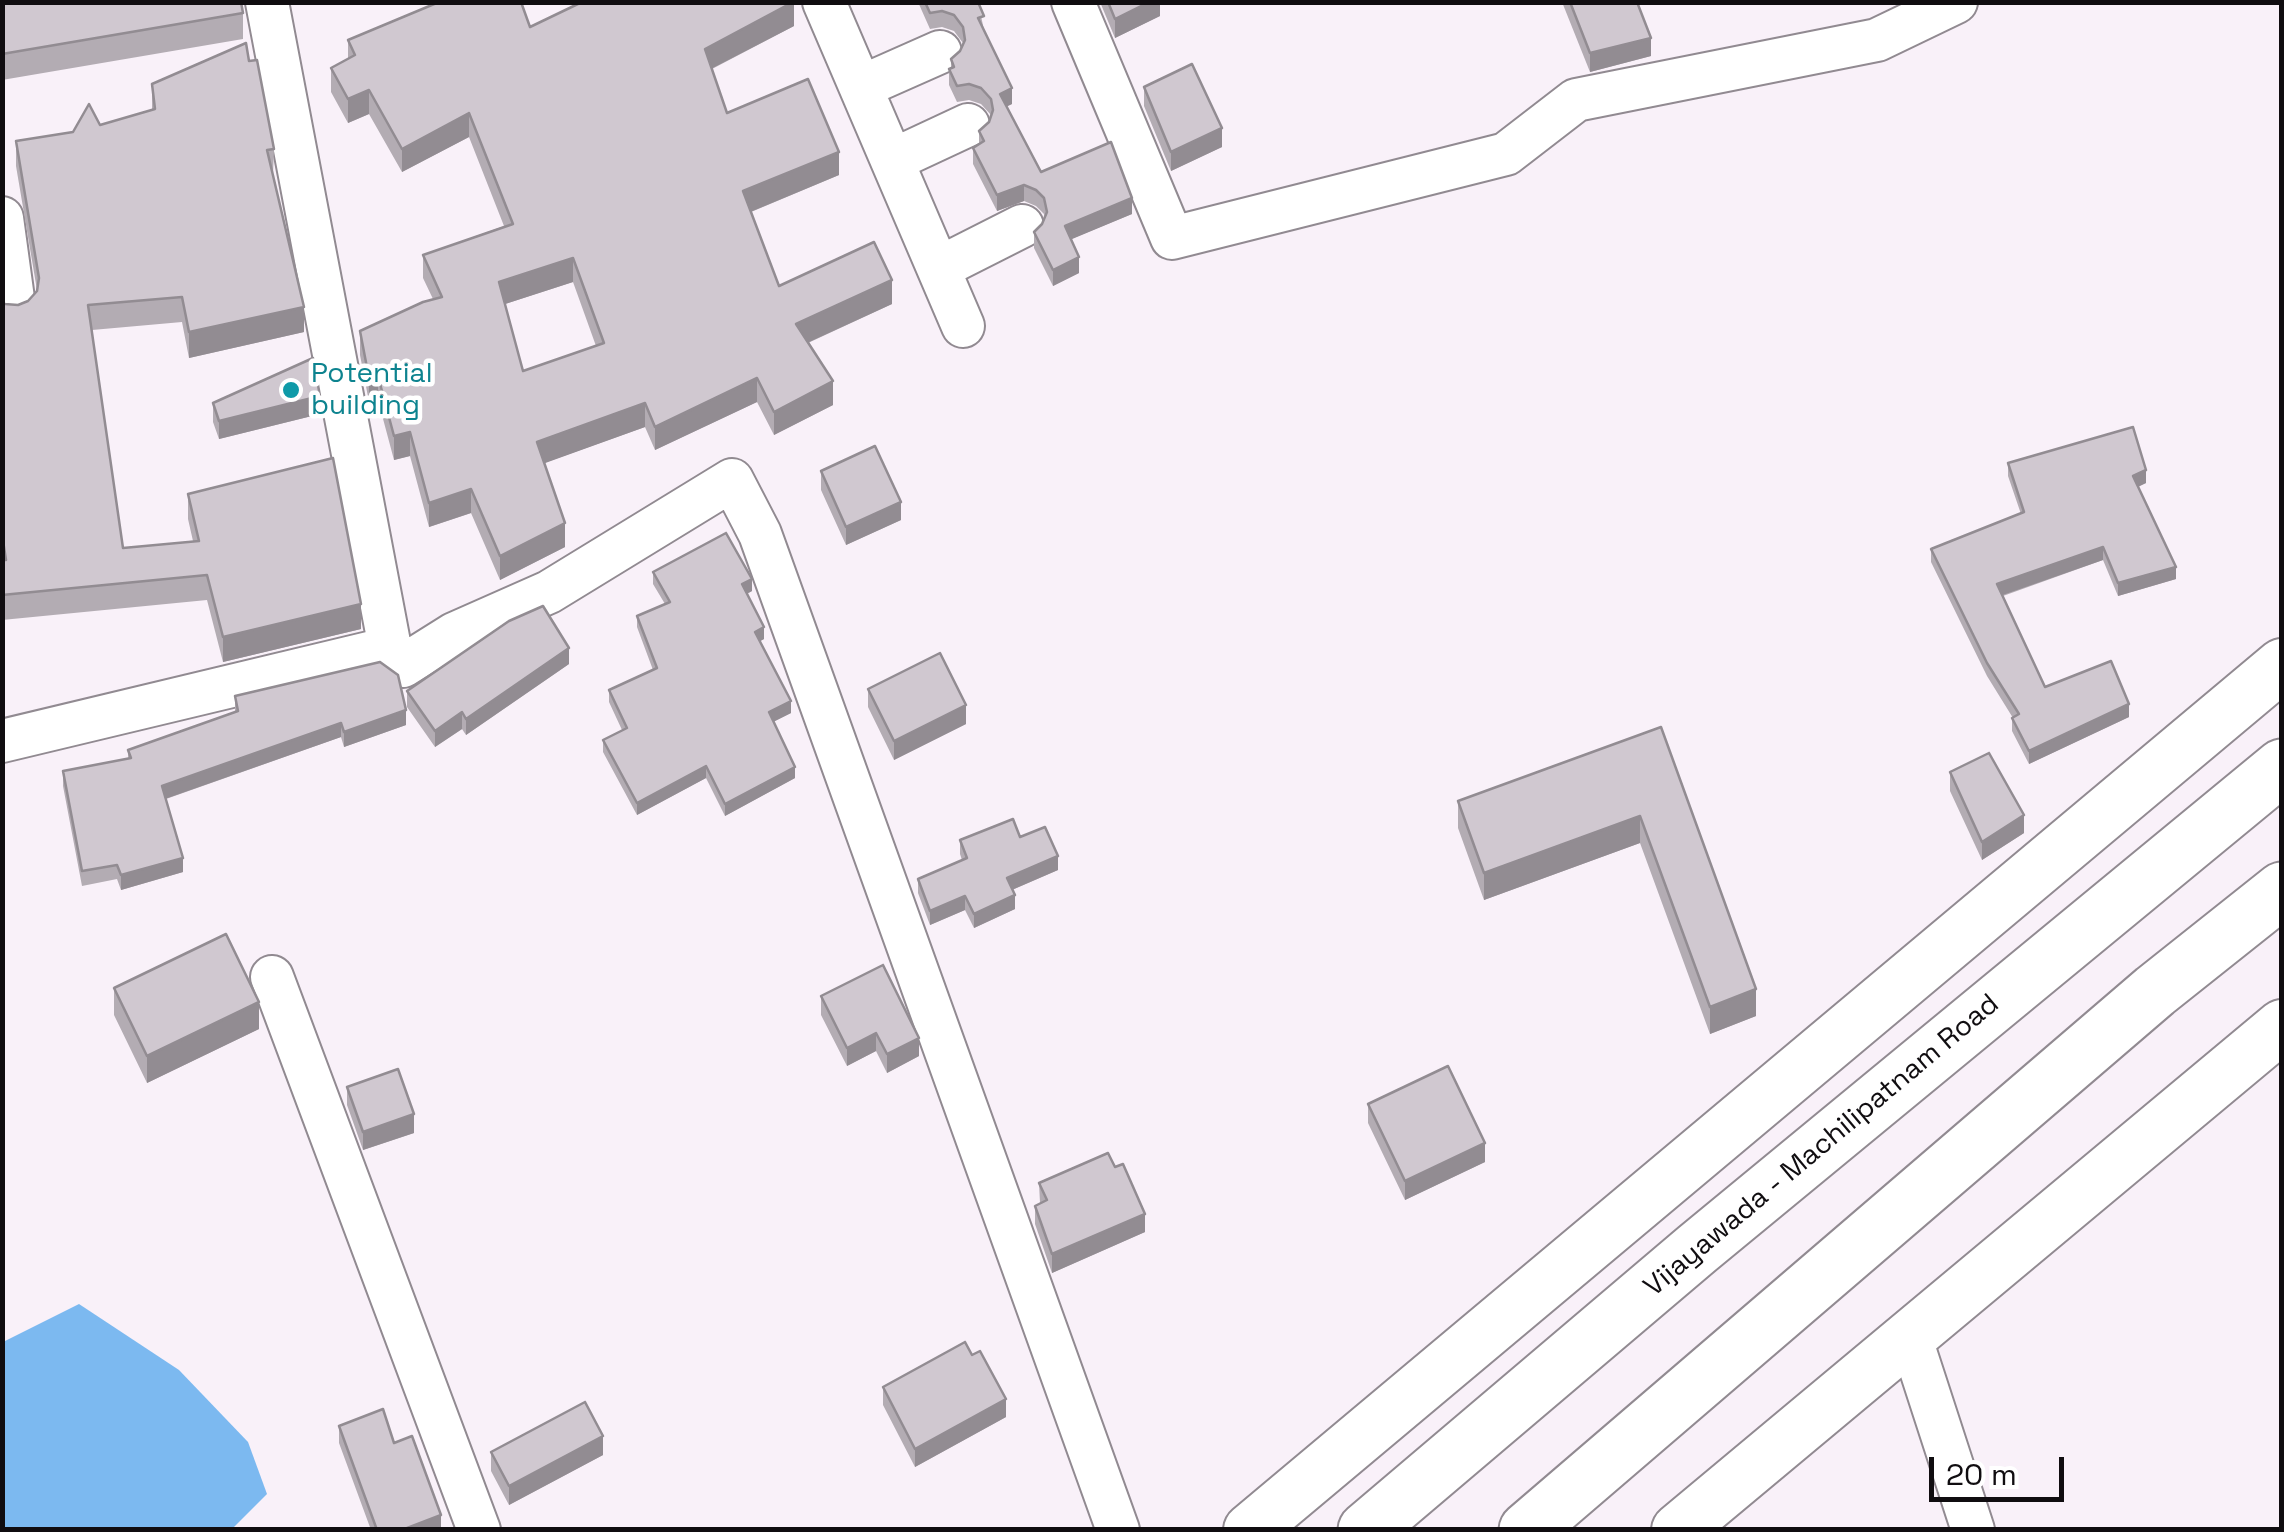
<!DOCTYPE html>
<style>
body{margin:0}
#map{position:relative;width:2284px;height:1532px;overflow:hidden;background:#f9f1f9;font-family:"Space Grotesk",sans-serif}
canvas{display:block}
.frame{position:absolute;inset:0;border:5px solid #100d10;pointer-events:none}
.scale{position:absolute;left:1929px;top:1457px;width:135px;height:45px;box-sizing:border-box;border:5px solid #100d10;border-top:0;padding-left:12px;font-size:30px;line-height:35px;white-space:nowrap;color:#100d10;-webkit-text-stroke:8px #fff;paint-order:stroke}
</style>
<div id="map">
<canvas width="2284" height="1532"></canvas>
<div class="frame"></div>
<div class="scale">20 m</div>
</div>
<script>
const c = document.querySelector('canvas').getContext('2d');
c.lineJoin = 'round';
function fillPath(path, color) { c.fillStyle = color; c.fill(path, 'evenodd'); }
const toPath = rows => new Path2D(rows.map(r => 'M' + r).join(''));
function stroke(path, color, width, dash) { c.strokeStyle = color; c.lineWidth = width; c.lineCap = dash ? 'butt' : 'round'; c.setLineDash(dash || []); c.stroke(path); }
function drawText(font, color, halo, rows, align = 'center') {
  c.font = font + ' "Space Grotesk",sans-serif'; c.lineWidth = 9; c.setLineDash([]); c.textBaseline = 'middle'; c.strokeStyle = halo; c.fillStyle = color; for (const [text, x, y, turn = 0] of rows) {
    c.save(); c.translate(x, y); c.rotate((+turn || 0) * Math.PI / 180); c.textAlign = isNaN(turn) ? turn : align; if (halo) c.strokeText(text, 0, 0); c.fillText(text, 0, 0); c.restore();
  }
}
const water = toPath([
 [79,1304,179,1370,248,1442,267,1494,232,1529,3,1529,3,1342]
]);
const minor = toPath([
 [267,2,390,648,403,666,454,634,549,592,732,480,760,534,1118,1530],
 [824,2,963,326],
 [1073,2,1172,238,1506,154,1576,100,1877,40,1956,2],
 [861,87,940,52],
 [893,160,968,125],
 [2,218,14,306],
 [939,268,1022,226],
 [2,741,390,648],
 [272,977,479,1530],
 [1910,1336,1973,1530]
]);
const tertiary = toPath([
 [1250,1530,2282,665],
 [1678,1530,2282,1026]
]);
const trunk = toPath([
 [1366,1530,1697,1249,2282,767],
 [1527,1530,2155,991,2282,890]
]);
const wall = toPath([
 [2,2,243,13,243,39,2,80],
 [918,2,978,2,984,30,1012,104,1006,106,1041,172,1132,214,1071,239,1079,273,1053,286,1034,248,1034,232,1042,224,1045,218,1044,214,1036,206,1024,201,997,211,973,164,973,148,979,144,979,131,989,122,991,115,981,104,969,100,957,102,949,85,949,69,951,69,951,59,960,51,963,43,954,31,942,27,930,29],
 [1100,2,1160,2,1160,16,1115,38],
 [1562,2,1637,2,1651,56,1590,72],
 [794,26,712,69,727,113,839,175,751,212,779,286,892,304,808,343,833,405,774,435,757,402,655,450,645,427,544,463,565,547,500,580,471,513,429,527,410,456,394,460,378,400,369,402,360,355,360,331,433,299,423,278,423,255,504,226,469,137,402,172,369,114,348,123,331,92,331,68,348,58,348,40,530,27],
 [573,282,596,346,523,371,505,304],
 [249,61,274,149,273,174,304,332,189,358,182,322,92,330,123,548,193,541,188,519,188,494,361,629,223,662,207,600,2,620,2,302,5,304,18,305,28,301,37,290,16,166,16,141,73,132,152,110,152,84],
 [1144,87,1222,147,1171,171,1144,106],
 [213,403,320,414,219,439,213,422],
 [2008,463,2146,483,2138,487,2176,579,2118,596,2103,560,2003,596,2045,687,2129,717,2029,764,2012,731,2012,718,2013,718,1987,676,1931,562,1931,549,2021,514,2008,476],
 [821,471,901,520,846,545,821,490],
 [653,572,752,591,747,594,764,639,760,641,791,713,773,722,795,778,725,816,706,778,637,815,603,752,603,740,622,730,609,702,609,690,653,670,637,627,637,616,665,604,653,584],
 [569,664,466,735,462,729,435,747,407,707,407,691],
 [868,689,966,724,894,760,868,707],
 [235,696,406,725,344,747,341,737,166,799,183,872,121,890,117,879,82,886,63,786,63,771,128,759,128,750,235,712],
 [1661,727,1756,1016,1710,1034,1640,843,1484,900,1458,828,1458,801],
 [1950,772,2024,833,1982,860,1950,791],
 [1020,837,1058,870,1012,890,1015,909,974,928,965,910,930,925,918,893,918,879,962,860,960,854,960,840],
 [114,988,259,1029,147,1083,114,1015],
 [821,996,919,1056,887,1073,876,1051,847,1066,821,1015],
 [347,1087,414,1133,363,1150,347,1105],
 [1368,1104,1485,1162,1405,1200,1368,1123],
 [1115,1167,1145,1232,1052,1273,1035,1224,1035,1206,1040,1203,1039,1183],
 [883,1387,1006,1417,915,1467,883,1405],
 [339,1426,394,1443,441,1530,371,1530,339,1443],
 [491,1452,603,1455,509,1505,491,1471]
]);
const shadedWall = toPath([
 [794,2,794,26,705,72,705,49],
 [1149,2,1160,2,1160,16,1115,38,1115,19],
 [1651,38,1651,56,1590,72,1590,53],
 [1012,88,1012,104,1000,110,1000,94],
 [369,90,369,114,348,123,348,99],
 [469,113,469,137,402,172,402,149],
 [1222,128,1222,147,1171,171,1171,152],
 [839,152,839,175,743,215,743,191],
 [1024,185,1024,201,997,211,997,195],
 [1132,198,1132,214,1065,242,1065,226],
 [1079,257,1079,273,1053,286,1053,270],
 [573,258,573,282,499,306,499,282],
 [892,280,892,304,796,348,796,324],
 [304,307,304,332,189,358,189,332],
 [378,376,378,400,369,402,369,378],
 [757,378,757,402,655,450,655,427],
 [833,381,833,405,774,435,774,412],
 [320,396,320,414,219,439,219,421],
 [645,403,645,427,537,466,537,442],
 [410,432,410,456,394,460,394,436],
 [2146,470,2146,483,2133,489,2133,476],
 [471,489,471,513,429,527,429,503],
 [901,502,901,520,846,545,846,527],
 [565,523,565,547,500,580,500,556],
 [2103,547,2103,560,1997,597,1997,584],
 [2176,567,2176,579,2118,596,2118,583],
 [752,579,752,591,742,596,742,584],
 [361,604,361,629,223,662,223,637],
 [764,627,764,639,755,644,755,632],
 [569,648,569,664,466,735,466,719],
 [791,701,791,713,769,724,769,712],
 [2129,704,2129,717,2029,764,2029,751],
 [966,705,966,724,894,760,894,741],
 [406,710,406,725,344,747,344,732],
 [462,712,462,729,435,747,435,731],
 [341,723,341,737,162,800,162,786],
 [706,766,706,778,637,815,637,803],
 [795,767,795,778,725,816,725,804],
 [2024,815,2024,833,1982,860,1982,842],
 [1640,816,1640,843,1484,900,1484,873],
 [1058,856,1058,870,1007,892,1007,878],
 [183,858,183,872,121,890,121,875],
 [1015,895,1015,909,974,928,974,914],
 [965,896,965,910,930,925,930,911],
 [1756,989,1756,1016,1710,1034,1710,1007],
 [259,1002,259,1029,147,1083,147,1056],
 [876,1033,876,1051,847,1066,847,1048],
 [919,1038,919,1056,887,1073,887,1054],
 [414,1114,414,1133,363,1150,363,1132],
 [1485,1143,1485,1162,1405,1200,1405,1181],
 [1145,1214,1145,1232,1052,1273,1052,1254],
 [1006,1399,1006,1417,915,1467,915,1449],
 [603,1436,603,1455,509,1505,509,1486],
 [441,1515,441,1530,402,1530]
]);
const building = toPath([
 [2,2,241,2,243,13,2,54,2,2],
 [439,2,521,2,530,27,582,2,793,2,705,49,727,113,808,79,839,152,743,191,779,286,874,242,892,280,796,324,833,381,774,412,757,378,655,427,645,403,537,442,565,523,500,556,471,489,429,503,410,432,394,436,378,376,369,378,360,331,423,302,442,297,423,255,513,224,469,113,402,149,369,90,348,99,331,68,355,55,348,40,439,2],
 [573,258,604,343,523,371,499,282,573,258],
 [925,2,978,2,984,16,978,18,1012,88,1000,94,1041,172,1111,142,1132,198,1065,226,1079,257,1053,270,1034,232,1042,224,1047,212,1044,198,1036,190,1024,185,997,195,973,148,984,141,979,131,989,122,993,110,991,99,981,88,969,84,957,86,949,69,954,67,951,59,960,51,965,40,963,27,954,15,942,11,930,13,925,2],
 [1108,2,1149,2,1115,19,1108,2],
 [1570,2,1637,2,1651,38,1590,53,1570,2],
 [246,43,249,61,257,60,274,149,267,150,304,307,189,332,182,297,88,305,123,548,199,541,188,494,333,458,361,604,223,637,207,575,2,595,2,560,6,560,2,534,2,302,5,304,18,305,28,301,37,291,39,278,16,141,73,132,89,104,100,125,155,109,152,84,246,43],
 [1192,64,1222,128,1171,152,1144,87,1192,64],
 [313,358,320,396,219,421,213,403,313,358],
 [2133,427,2146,470,2133,476,2176,567,2118,583,2103,547,1997,584,2045,687,2111,661,2129,704,2029,751,2012,718,2019,714,1987,663,1931,549,2024,512,2008,463,2133,427],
 [875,446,901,502,846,527,821,471,875,446],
 [726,533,752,579,742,584,764,627,755,632,791,701,769,712,795,767,725,804,706,766,637,803,603,740,627,728,609,690,657,668,637,616,670,602,653,572,726,533],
 [543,606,569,648,466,719,462,712,435,731,407,691,509,621,543,606],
 [940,653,966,705,894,741,868,689,940,653],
 [380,662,398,675,406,710,344,732,341,723,162,786,183,858,121,875,117,865,82,871,63,771,131,758,128,750,238,711,235,696,380,662],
 [1661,727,1756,989,1710,1007,1640,816,1484,873,1458,801,1661,727],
 [1989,753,2024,815,1982,842,1950,772,1989,753],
 [1013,819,1020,837,1045,827,1058,856,1007,878,1015,895,974,914,965,896,930,911,918,879,967,858,960,840,1013,819],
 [226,934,259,1002,147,1056,114,988,226,934],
 [883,965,919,1038,887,1054,876,1033,847,1048,821,996,883,965],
 [1448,1066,1485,1143,1405,1181,1368,1104,1448,1066],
 [398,1069,414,1114,363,1132,347,1087,398,1069],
 [1108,1153,1115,1167,1123,1164,1145,1214,1052,1254,1035,1206,1047,1200,1039,1183,1108,1153],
 [965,1342,972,1355,980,1351,1006,1399,915,1449,883,1387,965,1342],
 [585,1402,603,1436,509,1486,491,1452,585,1402],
 [383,1409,394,1443,412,1436,441,1515,402,1530,377,1530,339,1426,383,1409]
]);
const markers = [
 [291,390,10,"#0f9aa8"]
];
const cultureNames = [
 ["Potential",311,374],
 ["building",311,406]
];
const streetNames = [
 ["Vijayawada - Machilipatnam Road",1822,1146,-40]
];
fillPath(water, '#7cb9f0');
stroke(minor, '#918a91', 46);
stroke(tertiary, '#918a91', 56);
stroke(trunk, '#918a91', 59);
stroke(minor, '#fff', 42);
stroke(tertiary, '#fff', 52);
stroke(trunk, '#fff', 55);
fillPath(wall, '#b3acb3');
fillPath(shadedWall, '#928c92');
fillPath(building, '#d0c8d0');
stroke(building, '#928c92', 2.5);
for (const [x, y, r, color] of markers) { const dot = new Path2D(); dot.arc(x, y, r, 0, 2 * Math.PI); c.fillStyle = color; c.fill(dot); stroke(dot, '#fff', 4); }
drawText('28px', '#0d838f', '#fff', cultureNames, 'left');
drawText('28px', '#100d10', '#fff', streetNames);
</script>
